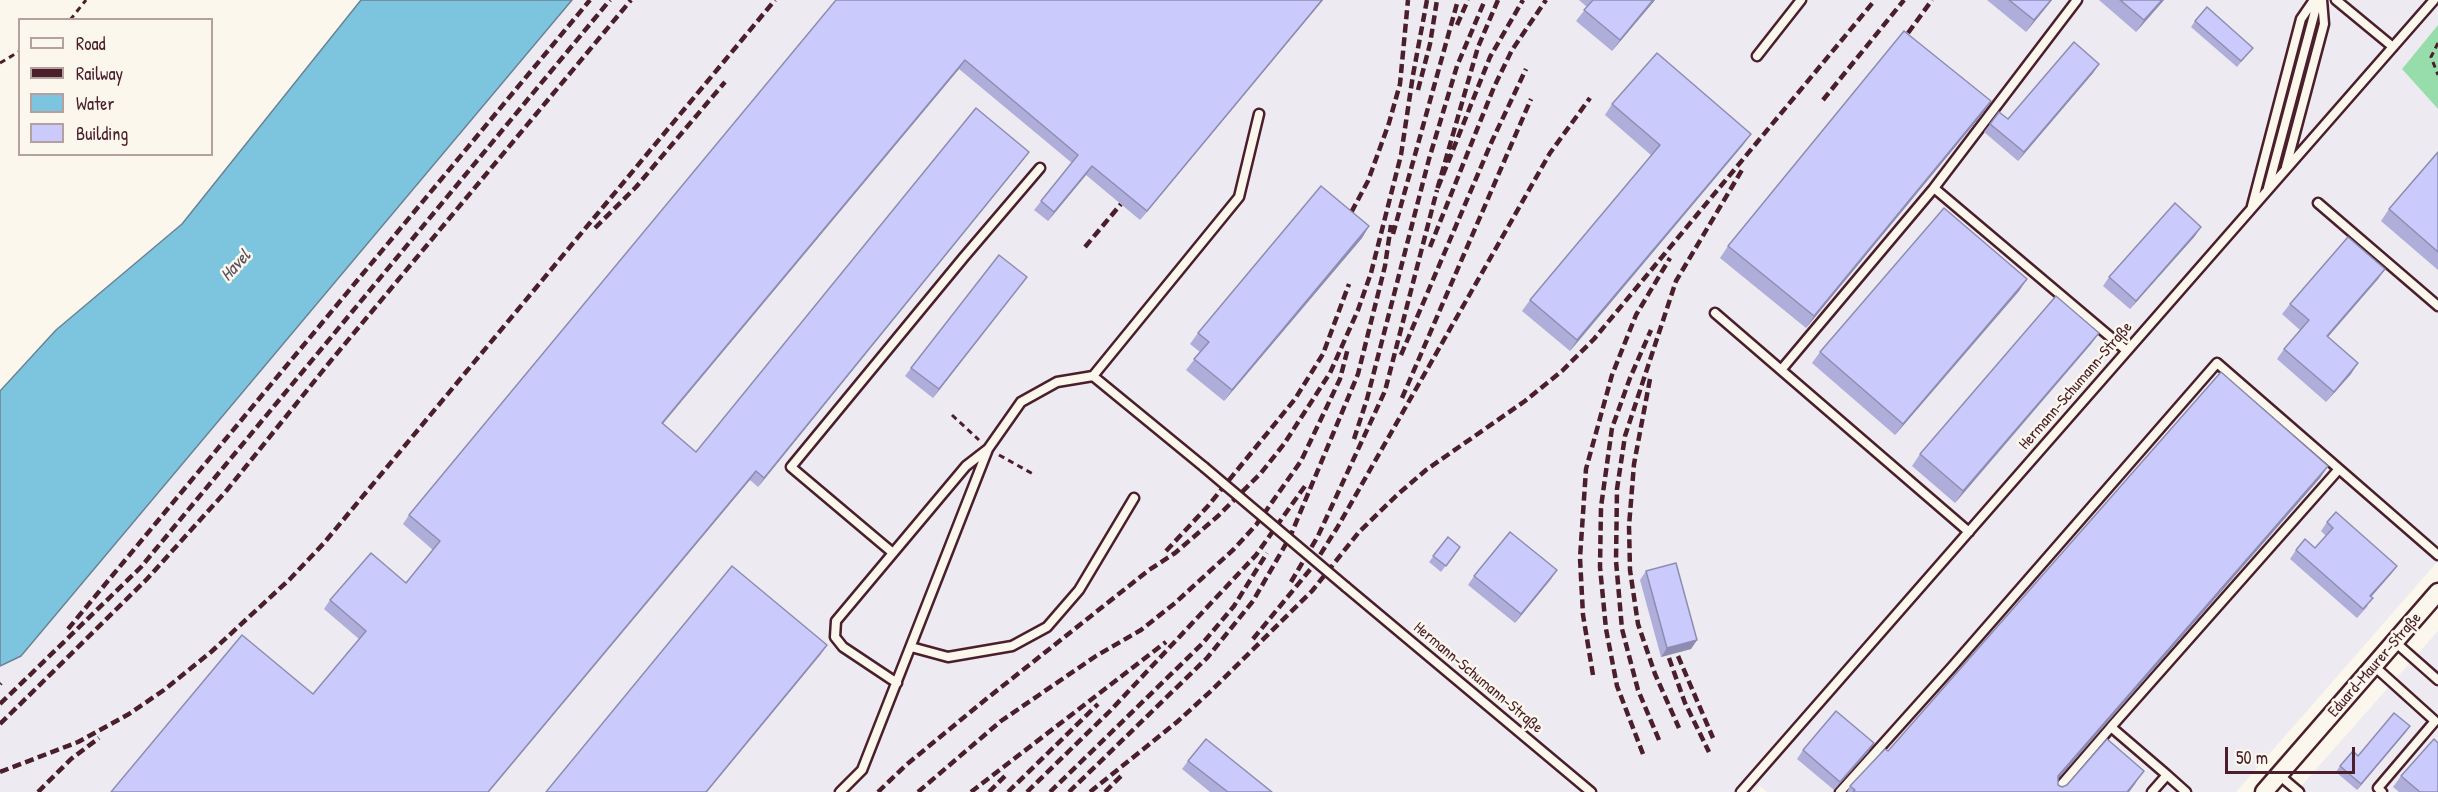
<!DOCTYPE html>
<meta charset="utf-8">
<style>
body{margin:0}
#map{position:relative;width:2438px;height:792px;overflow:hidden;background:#fbf7ec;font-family:"Patrick Hand",sans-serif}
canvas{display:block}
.legend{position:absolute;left:18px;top:18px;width:195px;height:138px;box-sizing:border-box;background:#fbf7ec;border:2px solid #b4a19f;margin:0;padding:8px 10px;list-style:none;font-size:18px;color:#4a1f2b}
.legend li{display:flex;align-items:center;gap:12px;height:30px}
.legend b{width:30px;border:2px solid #b4a19f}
.scale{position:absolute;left:2225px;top:747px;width:130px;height:27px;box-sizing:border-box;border:3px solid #4a1f2b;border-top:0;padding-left:8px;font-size:18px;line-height:21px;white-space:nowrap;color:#4a1f2b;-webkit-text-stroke:4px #fbf7ec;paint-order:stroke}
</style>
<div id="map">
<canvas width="2438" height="792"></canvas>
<ul class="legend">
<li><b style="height:8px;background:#fbf7ec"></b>Road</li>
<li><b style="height:8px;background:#4a1f2b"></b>Railway</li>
<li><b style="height:16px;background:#7dc5de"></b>Water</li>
<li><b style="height:16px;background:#cbcafd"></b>Building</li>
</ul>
<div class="scale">50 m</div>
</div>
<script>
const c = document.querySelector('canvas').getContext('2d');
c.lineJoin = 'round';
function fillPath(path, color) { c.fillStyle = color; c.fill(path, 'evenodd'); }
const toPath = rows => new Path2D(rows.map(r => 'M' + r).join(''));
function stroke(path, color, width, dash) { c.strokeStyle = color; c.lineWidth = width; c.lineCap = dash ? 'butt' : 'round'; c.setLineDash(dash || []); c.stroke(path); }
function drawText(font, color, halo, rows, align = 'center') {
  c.font = font + ' "Patrick Hand",sans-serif'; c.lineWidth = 5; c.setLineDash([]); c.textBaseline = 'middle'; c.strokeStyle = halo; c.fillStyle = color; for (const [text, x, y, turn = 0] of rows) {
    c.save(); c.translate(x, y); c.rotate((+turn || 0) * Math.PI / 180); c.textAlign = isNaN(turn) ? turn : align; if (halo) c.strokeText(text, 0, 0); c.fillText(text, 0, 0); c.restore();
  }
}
const built = toPath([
 [572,0,2438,0,2438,25,2402,69,2438,109,2438,561,2236,792,1767,792,1760,786,1754,792,0,792,0,666,22,656],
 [2438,631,2438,792,2296,792]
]);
const green = toPath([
 [2438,25,2438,109,2402,69]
]);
const water = toPath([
 [361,0,572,0,21,656,0,666,0,391,56,330,182,224,361,0]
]);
const path = toPath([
 [70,20,86,0],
 [2438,43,2431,57,2438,75],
 [0,63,20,51],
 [952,415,979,440],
 [999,455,1033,474]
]);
const service = toPath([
 [2336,0,2393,47],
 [1757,56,1801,0],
 [2286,167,2324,24,2322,0],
 [1934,188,2077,0],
 [2268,188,2318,0],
 [2318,203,2438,306],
 [2252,206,2301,19,2314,0],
 [1715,313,1969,532],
 [1781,370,1934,188,2127,351],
 [1093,376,1239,197,1259,114],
 [893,553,791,467,964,257,1040,168],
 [1346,587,1591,792],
 [2395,642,2438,680],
 [911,647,948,657,1012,646,1047,627,1079,590,1134,498],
 [2374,666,2435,721,2378,788,2382,792],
 [897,683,843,647,835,637,836,621,966,466,988,449],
 [2167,775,2111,727,2339,469,2438,555],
 [2279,775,2299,792],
 [840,792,862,770,988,449,1021,402,1057,382,1093,376,1204,467],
 [1741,792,2434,0],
 [1840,792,1952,667,2217,363,2339,469],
 [2055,792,2111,727],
 [2152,792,2167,775,2186,792]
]);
const minor = toPath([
 [2264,792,2438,592]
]);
const rail = toPath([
 [1498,0,1478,47,1437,190,1490,57,1523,0],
 [1457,25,1468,0],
 [1908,33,1932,0],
 [1418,90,1430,44,1437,0],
 [1823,100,1904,0],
 [1345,224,1368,181,1389,123,1400,84,1408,0],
 [595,228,636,187,725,82],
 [1393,234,1458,0],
 [1085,247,1121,204],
 [1430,247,1494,87,1512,50,1546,0],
 [1401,355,1492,141,1526,69],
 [1650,379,1634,464,1629,526,1630,570,1638,624,1655,674,1679,728],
 [1402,398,1531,99],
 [1354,439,1367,399,1429,159,1457,66,1485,0],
 [1166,551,1208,506,1295,399,1323,354,1349,284],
 [1291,582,1318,536,1385,391,1437,190],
 [68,629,590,0],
 [1253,639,1313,566,1337,528,1550,153,1590,98],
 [1678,656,1713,738],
 [1669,658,1685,703,1709,752],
 [1593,675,1583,615,1580,558,1586,469,1612,375,1636,315,1670,258],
 [0,684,1,683],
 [0,704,141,567,610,0],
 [0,724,147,579,227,490,329,363,631,0],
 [1659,740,1638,690,1622,629,1616,561,1617,489,1625,436,1676,281,1742,170],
 [1643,754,1617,686,1606,629,1600,567,1601,507,1612,428,1630,378,1651,330],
 [0,772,78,742,129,714,164,690,211,652,290,579,324,543,775,0],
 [38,792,71,759,99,738],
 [878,792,906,765,985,700,1149,570,1175,553,1218,516,1261,473,1284,444,1330,373,1358,310,1371,273,1401,155,1413,75,1427,0],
 [918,792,1001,721,1096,656,1141,630,1175,603,1234,549,1256,525,1301,461,1340,379,1348,348],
 [971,792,1166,642],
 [989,792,1008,773],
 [1008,792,1098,704],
 [1027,792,1110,711,1256,555,1305,486],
 [1050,792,1202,644,1234,606,1267,553],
 [1069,792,1207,658,1253,601,1290,537,1358,374,1385,266,1391,225],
 [1090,792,1177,722,1212,690,1312,591,1359,532,1397,495,1426,470,1525,401,1562,371,1594,339,1875,0],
 [1105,792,1124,773]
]);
const serviceBridge = toPath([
 [1204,467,1346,587]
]);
const wall = toPath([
 [836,0,1323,0,1140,220,1086,175,1048,221,1034,210,1072,163,959,69,663,423,696,452,1029,152,758,487,750,480,313,694,359,639,324,609,330,600,406,583,433,550,403,524,409,515],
 [1579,0,1655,0,1612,51,1576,21,1587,7],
 [1987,0,2052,0,2026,32],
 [2099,0,2164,0,2136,32],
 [2195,21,2253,48,2237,67,2191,27],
 [2099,64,2093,73,2018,161,1984,132,1999,112,2008,119],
 [1612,104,1743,145,1570,351,1522,311,1530,300,1652,156,1605,115],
 [1983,113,1806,328,1720,258,1728,246],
 [2438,152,2438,270,2381,221,2389,209],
 [1369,226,1362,238,1224,401,1186,370,1200,352,1190,344,1198,333],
 [2195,236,2130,309,2103,286,2109,277],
 [2385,269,2378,279,2328,337,2351,374,2326,402,2277,359,2284,349,2300,330,2282,314,2290,304],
 [2027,279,2019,291,1895,435,1812,363,1820,352],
 [1020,286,933,398,905,376,911,368],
 [2099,333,2091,344,1955,503,1912,466,1920,454],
 [2328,466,2320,478,2058,779,2058,785,2062,787,2136,783,2129,792,1847,792,1850,786,1888,751],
 [2327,522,2397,566,2391,574,2371,597,2367,607,2357,618,2290,559,2296,550,2315,548,2326,536,2321,531],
 [1448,537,1460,547,1441,572,1429,562],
 [1646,571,1697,640,1691,649,1661,657,1640,580],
 [1474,576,1551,579,1515,623,1468,585],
 [2410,726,2357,790,2336,772,2340,766],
 [1874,743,1868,752,1834,790,1797,759,1803,750],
 [1188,761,1272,792,1210,792,1182,769],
 [2401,776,2438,792,2399,792,2393,787]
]);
const shadedWall = toPath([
 [1322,0,1323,0,1140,220,1147,211],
 [1653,0,1655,0,1612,51,1620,40],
 [2051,0,2052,0,2026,32,2034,20],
 [2162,0,2164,0,2136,32,2144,20],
 [965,60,959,69,656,432,662,423],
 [2099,64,2093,73,2018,161,2024,152],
 [1991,101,1983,113,1806,328,1814,316],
 [1751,134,1743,145,1570,351,1577,340],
 [1029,152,1023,160,758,487,764,478],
 [1092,166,1086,175,1048,221,1054,212],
 [1369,226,1362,238,1224,401,1232,390],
 [2201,227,2195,236,2130,309,2136,301],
 [2385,269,2378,279,2320,346,2327,336],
 [1027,277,1020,286,933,398,939,389],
 [2027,279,2019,291,1895,435,1903,424],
 [2099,333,2091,344,1955,503,1963,491],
 [2358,363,2351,374,2326,402,2334,392],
 [2328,466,2320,478,2050,788,2058,776],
 [756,471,750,480,489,792,488,792],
 [2397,566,2391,574,2364,605,2370,596],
 [1557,570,1551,579,1515,623,1521,614],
 [1697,640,1691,649,1661,657,1667,648],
 [827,645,821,654,707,792,706,792],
 [2410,726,2406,732,2357,790,2361,784],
 [1874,743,1868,752,1834,790,1840,782],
 [2144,771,2129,792,2127,792]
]);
const building = toPath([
 [836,0,1322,0,1147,211,1092,166,1054,212,1041,201,1078,155,965,60,662,423,696,452,976,108,1029,152,764,478,756,471,488,792,111,792,242,635,313,694,366,631,330,600,371,553,406,583,440,541,409,515,836,0],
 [1593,0,1653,0,1620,40,1584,10,1593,0],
 [2009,0,2051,0,2034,20,2009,0],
 [2120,0,2162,0,2144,20,2120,0],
 [2207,7,2253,48,2241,61,2195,21,2207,7],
 [1904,31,1991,101,1814,316,1728,246,1904,31],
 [2074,42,2099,64,2024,152,1990,124,1999,112,2008,119,2074,42],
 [1657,53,1751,134,1577,340,1530,300,1660,145,1612,104,1657,53],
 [2438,152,2438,252,2389,209,2438,152],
 [1321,186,1369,226,1232,390,1194,359,1209,342,1198,333,1321,186],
 [2175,203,2201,227,2136,301,2109,277,2175,203],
 [1944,208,2027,279,1903,424,1820,352,1944,208],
 [2348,237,2385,269,2327,336,2358,363,2334,392,2284,349,2309,320,2290,304,2348,237],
 [999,255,1027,277,939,389,911,368,999,255],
 [2056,296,2099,333,1963,491,1920,454,2056,296],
 [2221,372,2328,466,2058,776,2058,785,2062,787,2067,785,2107,739,2144,771,2127,792,1853,792,1855,790,1850,786,1885,749,1888,751,2221,372],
 [2336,512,2397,566,2370,596,2373,598,2363,609,2296,550,2305,539,2315,548,2333,528,2327,522,2336,512],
 [1510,532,1557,570,1521,614,1474,576,1510,532],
 [1448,537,1460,547,1446,566,1433,556,1448,537],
 [1676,563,1697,640,1667,648,1646,571,1676,563],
 [732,566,827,645,706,792,546,792,732,566],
 [1836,711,1874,743,1840,782,1803,750,1836,711],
 [2394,713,2410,726,2361,784,2340,766,2353,751,2358,756,2394,713],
 [1206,739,1272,792,1228,792,1188,761,1206,739],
 [2434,739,2438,743,2438,792,2420,792,2401,776,2434,739]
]);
const streetNames = [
 ["Hermann-Schumann-Straße",2076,386,-49],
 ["Eduard-Maurer-Straße",2375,665,-49],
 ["Hermann-Schumann-Straße",1478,678,40]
];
const waterNames = [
 ["Havel",236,266,-48]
];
fillPath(built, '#edeaf1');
fillPath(green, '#96ddab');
fillPath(water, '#7dc5de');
stroke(water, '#698396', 1.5);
stroke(service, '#4a1f2b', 13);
stroke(minor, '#4a1f2b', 21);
stroke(path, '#4a1f2b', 3, [6, 4.5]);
stroke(service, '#fbf7ec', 8);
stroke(minor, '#fbf7ec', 16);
stroke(rail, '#4a1f2b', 4.5, [9, 4.5]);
stroke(serviceBridge, '#4a1f2b', 13, []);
stroke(serviceBridge, '#fbf7ec', 8);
fillPath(wall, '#afaeda');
fillPath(shadedWall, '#8e8db1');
fillPath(building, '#cbcafd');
stroke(building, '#8e8db1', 1.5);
drawText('16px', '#4a1f2b', '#fbf7ec', streetNames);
drawText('italic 18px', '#595161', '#fbf7ec', waterNames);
</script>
